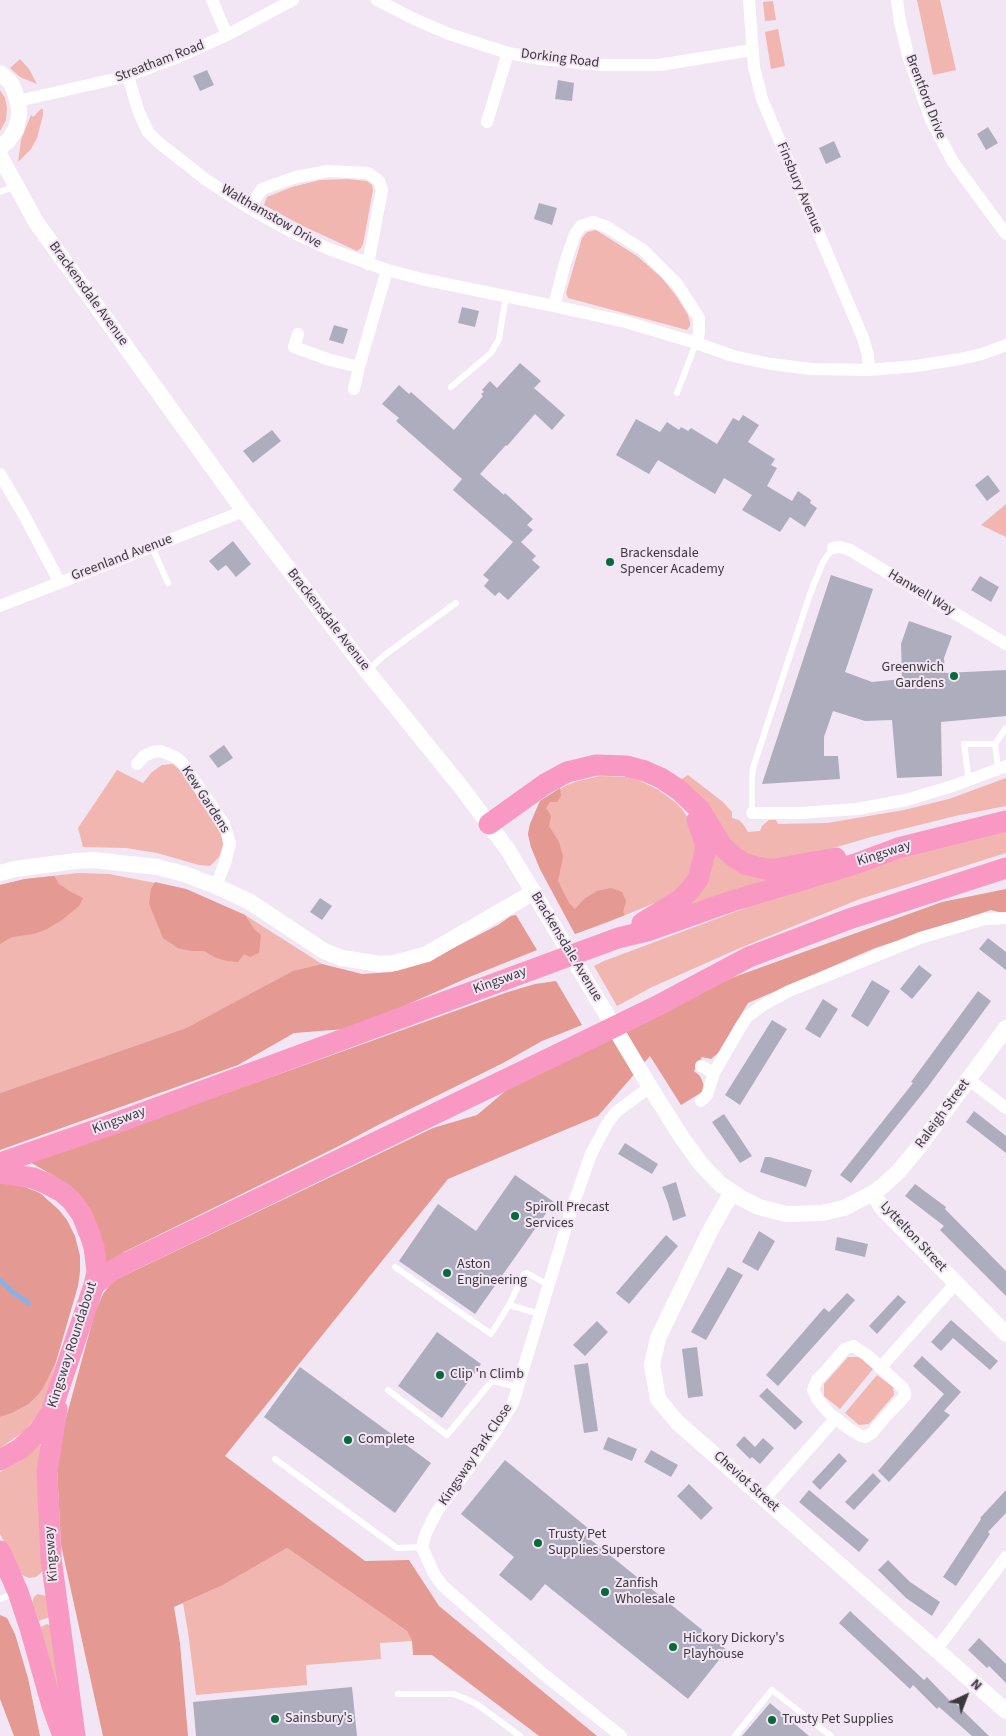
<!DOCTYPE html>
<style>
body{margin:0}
#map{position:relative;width:1006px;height:1736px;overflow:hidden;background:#f2e6f4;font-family:"Source Sans 3",sans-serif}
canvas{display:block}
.north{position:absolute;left:941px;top:1671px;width:50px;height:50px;-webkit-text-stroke:4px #f2e6f4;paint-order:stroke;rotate:43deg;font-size:14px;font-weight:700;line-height:20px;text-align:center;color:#3d383e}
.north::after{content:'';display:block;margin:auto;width:18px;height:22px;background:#3d383e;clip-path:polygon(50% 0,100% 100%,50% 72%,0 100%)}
</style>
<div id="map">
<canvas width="1006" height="1736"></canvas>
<div class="north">N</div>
</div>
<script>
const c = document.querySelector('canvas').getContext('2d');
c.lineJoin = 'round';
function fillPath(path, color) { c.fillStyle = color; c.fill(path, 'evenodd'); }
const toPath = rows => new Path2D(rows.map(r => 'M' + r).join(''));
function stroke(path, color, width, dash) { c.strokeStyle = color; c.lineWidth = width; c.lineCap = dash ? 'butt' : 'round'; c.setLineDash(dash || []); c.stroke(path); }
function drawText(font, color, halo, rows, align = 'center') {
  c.font = font + ' "Source Sans 3",sans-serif'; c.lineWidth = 4; c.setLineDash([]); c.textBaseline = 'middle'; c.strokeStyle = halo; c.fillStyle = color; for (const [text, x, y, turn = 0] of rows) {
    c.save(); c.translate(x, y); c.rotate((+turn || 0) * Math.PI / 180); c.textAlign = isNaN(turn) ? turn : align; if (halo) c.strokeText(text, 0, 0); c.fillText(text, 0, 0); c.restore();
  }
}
const green = toPath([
 [917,0,940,0,956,70,933,75],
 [773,1,776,20,765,21,763,2],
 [778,29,785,66,771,69,765,32],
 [20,59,29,69,37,84,20,77,10,68],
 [0,90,5,98,7,108,6,120,0,131],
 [41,109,43,109,43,115,37,138,31,149,18,162,21,140,31,115,33,117],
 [347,179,367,181,372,185,373,190,363,244,361,248,357,251,303,226,264,205,267,197,292,187,320,180],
 [596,230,637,256,662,278,677,297,688,315,690,322,690,326,687,330,568,298,566,293,582,238,587,232],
 [1006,504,1006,537,981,525],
 [173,764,182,772,221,834,223,845,219,857,210,866,199,865,157,853,126,848,83,847,78,828,117,770,143,783,152,772,162,765],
 [688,775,723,802,732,812,732,818,739,820,743,824,748,832,760,831,762,826,769,820,776,820,778,824,827,823,904,810,949,799,1006,778,1006,806,955,816,871,837,789,861,769,865,738,855,680,780],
 [600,776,626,777,638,780,657,789,675,802,682,809,694,827,698,867,674,895,606,923,575,934,540,869,531,847,528,834,530,824,540,801,567,785,578,781],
 [1006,830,1006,853,860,899,740,948,652,987,617,1006,594,966,604,961,756,904,834,877,957,842],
 [711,852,774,877,683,909],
 [78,873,109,874,186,889,245,915,322,964,292,972,186,1028,0,1093,0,885,25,879],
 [848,1357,859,1357,873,1369,840,1409,824,1396,824,1384],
 [56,1362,46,1399,40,1410,26,1430,0,1448,0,1417,12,1413,29,1404,38,1395],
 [877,1375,893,1387,894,1395,869,1424,859,1425,845,1413],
 [39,1445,41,1446,43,1571,36,1577,29,1578,22,1575,19,1570,0,1534,0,1472,20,1461],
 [287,1548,407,1631,412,1641,380,1643,381,1659,306,1665,307,1685,196,1695,188,1632,183,1603,223,1585],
 [38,1594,46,1596,49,1617,39,1621,32,1603,34,1597],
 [47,1624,50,1625,62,1703,39,1628]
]);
const forest = toPath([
 [560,788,561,796,557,802,550,802,546,808,551,816,549,826,559,842,563,856,558,881,569,903,575,909,584,899,597,891,611,888,622,892,626,901,623,912,625,915,575,934,540,869,531,847,528,834,530,824,540,801],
 [54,876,59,884,71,892,83,898,79,906,62,920,47,929,34,934,12,937,0,944,0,885,25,879],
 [155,882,186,889,245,915,254,929,261,935,259,953,250,957,244,954,238,962,227,961,216,958,204,951,192,951,178,948,163,938,149,904,151,889],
 [1006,889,1006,914,991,910,875,948,748,1003,718,1053,711,1059,702,1057,694,1071,700,1076,703,1083,704,1091,681,1105,650,1056,598,1116,448,1179,225,1456,365,1561,409,1560,439,1606,597,1736,539,1736,432,1655,413,1655,412,1641,407,1631,287,1548,223,1585,174,1607,180,1643,188,1736,103,1736,61,1545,57,1467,63,1429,95,1312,103,1294,113,1281,433,1128,477,1115,516,1082,726,980,942,902],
 [516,915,537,950,467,978,393,1011,346,1029,294,1033,238,1065,0,1150,0,1093,186,1028,293,971,322,964,362,974,392,972,436,957,498,925,511,916],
 [556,981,582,1025,542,1041,503,1063,378,1125,335,1148,124,1252,106,1264,61,1180,28,1161,246,1086,508,992,535,984],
 [0,1183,17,1184,40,1193,59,1210,67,1220,75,1236,80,1256,80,1272,78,1286,56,1362,43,1388,38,1395,29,1404,12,1413,0,1417],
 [0,1615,7,1618,15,1634,28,1678,40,1736,14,1736,0,1699]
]);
const stream = toPath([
 [0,1280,15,1294,29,1303]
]);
const building = toPath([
 [207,70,214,85,200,91,193,76],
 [558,80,574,83,572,101,555,99],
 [988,127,998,143,986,150,977,134],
 [834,141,841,157,826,164,819,148],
 [539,203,557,208,552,225,534,219],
 [462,307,479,311,475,327,458,323],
 [334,325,348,329,343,344,329,340],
 [520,363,541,381,534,388,565,415,552,430,535,414,507,446,506,445,480,474,504,495,505,493,533,519,527,525,533,530,521,542,536,556,532,560,540,567,508,600,499,592,495,596,484,586,489,580,483,575,513,542,453,490,462,479,396,421,399,418,382,404,399,385,409,394,411,392,454,430,483,396,481,394,484,392,482,390,490,381,497,388],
 [743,415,759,425,748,442,775,459,771,465,777,468,767,486,792,501,798,491,811,500,810,503,817,508,805,527,790,517,780,532,742,510,752,495,724,478,715,494,658,460,649,474,616,455,636,419,660,432,667,422,679,430,681,427,688,431,691,428,717,444,733,418,739,421],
 [272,430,281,441,253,463,243,451],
 [988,475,1000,491,987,501,975,485],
 [233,541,251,564,236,577,226,565,218,571,209,561],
 [831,575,873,589,845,672,872,682,902,679,901,644,909,621,952,636,944,658,945,673,1006,670,1006,716,941,722,942,776,897,778,892,720,865,721,833,711,824,737,824,756,838,756,840,779,762,784],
 [980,576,999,587,991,602,971,590],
 [224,745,233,758,218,768,209,756],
 [320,898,332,906,322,920,310,912],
 [988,938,1006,952,1006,970,979,949],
 [919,965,932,975,912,999,900,989],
 [872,980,890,991,868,1027,851,1016],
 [978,991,991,1001,927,1088,851,1183,840,1175,913,1083,911,1082],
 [823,999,838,1009,820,1038,805,1029],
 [772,1020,787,1029,740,1105,725,1095],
 [974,1111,1006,1136,1006,1153,966,1122],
 [724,1114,752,1156,740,1163,712,1122],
 [625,1143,658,1164,652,1174,618,1154],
 [765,1157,770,1157,812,1170,806,1187,760,1172],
 [515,1175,554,1202,475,1314,399,1261,438,1204,476,1231],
 [676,1182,686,1216,673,1221,668,1203,662,1187],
 [915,1184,946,1207,945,1209,1006,1271,1006,1296,940,1230,944,1226,905,1196],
 [759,1231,775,1241,758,1271,742,1262],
 [666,1235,678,1246,629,1304,616,1293],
 [837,1237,868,1244,865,1257,835,1250],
 [728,1267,743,1275,706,1340,691,1332],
 [847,1293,855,1300,778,1386,766,1375,824,1308,829,1312],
 [898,1295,906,1302,877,1334,869,1326],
 [951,1320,998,1361,990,1370,953,1338,941,1351,931,1342],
 [597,1321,608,1332,585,1356,573,1345],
 [437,1332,481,1364,442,1418,398,1386],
 [697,1347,703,1396,688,1398,682,1349],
 [922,1356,961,1392,944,1411,950,1415,889,1482,878,1471,944,1394,913,1366],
 [588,1363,598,1431,584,1433,574,1365],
 [300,1367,431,1463,395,1513,264,1417],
 [767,1388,803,1422,795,1430,759,1396],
 [744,1436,755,1447,763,1438,774,1448,760,1464,752,1457,750,1459,736,1445],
 [608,1437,637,1449,632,1461,603,1449],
 [651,1450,678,1465,671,1477,644,1462],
 [839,1453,847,1461,820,1490,812,1482],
 [505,1460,589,1529,585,1535,727,1650,688,1699,545,1584,531,1601,499,1575,514,1557,461,1514],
 [873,1473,881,1481,854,1510,845,1502],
 [689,1484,713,1508,701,1520,677,1496],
 [809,1490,869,1540,859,1552,799,1502],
 [1006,1490,1006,1513,988,1532,990,1534,956,1586,943,1577,981,1519,980,1518],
 [888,1560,910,1582,940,1602,932,1616,906,1598,878,1570],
 [850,1611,924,1680,927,1677,950,1701,951,1699,989,1736,972,1736,939,1707,937,1709,913,1685,910,1689,839,1623],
 [979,1638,1006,1664,1006,1683,989,1666,987,1668,968,1650],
 [352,1687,357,1736,196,1736,193,1702],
 [770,1703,809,1736,742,1736]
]);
const service = toPath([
 [0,192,15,186],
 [451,387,491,353,499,339,506,296],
 [677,393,696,343],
 [152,547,168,583],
 [368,670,386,654,456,603],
 [995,744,1006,728],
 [969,781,964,744,995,744,998,769],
 [752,813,752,778,753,768,810,594,823,562,833,548],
 [395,1267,491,1334,509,1305,540,1314],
 [509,1305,524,1274,527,1273,548,1285],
 [388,1390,447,1435,492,1381,518,1387],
 [275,1459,397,1548,422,1547],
 [0,1599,15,1593],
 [398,1694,453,1694,464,1698,478,1705,520,1736],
 [735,1736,772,1690,831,1736]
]);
const minor = toPath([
 [212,0,227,35],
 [377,0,414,19,449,34,508,53,541,59,603,65,659,65,752,50],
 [749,0,754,67,762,99,863,338,868,355,869,370],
 [897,0,900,22,909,59,931,120,953,162,1006,234],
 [128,76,138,110,148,132,158,142,205,179,249,208,292,232,329,249,387,270,426,280,554,306,626,322,696,343,733,356,771,364,811,369,869,370,916,366,960,359,982,354,1006,345],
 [18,101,128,76,178,57,227,35,293,0],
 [487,122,508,53],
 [249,208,262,189,296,177,328,171,368,173,379,181,382,190,368,264],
 [554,306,565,263,575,234,581,226,593,222,607,227,643,250,677,284,699,318,699,333,696,343],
 [298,334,294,347,330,360,359,367],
 [354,389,359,367,387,270],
 [0,474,24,515,60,583],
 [833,548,840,547,850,550,1006,644],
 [0,606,244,511],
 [137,764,144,756,153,752,161,751,177,758,183,764,224,824,230,843,226,860,216,886],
 [752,813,801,813,857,809,906,800,953,786,1006,766],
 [701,1066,714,1073],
 [968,1079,1006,1108],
 [701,1101,707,1095,714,1073,741,1026,747,1017,763,1005,789,991,920,938,985,919,1006,918],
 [853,1346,867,1355,902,1387,905,1392,905,1396,887,1415,872,1433,865,1437,861,1436,848,1428,829,1413,818,1400,813,1390,817,1380,824,1373,845,1349,853,1346],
 [880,1368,956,1283],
 [765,1498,836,1418],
 [936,1650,1006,1557],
 [621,1736,542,1673,443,1586,434,1574,422,1547,426,1533,436,1513,498,1428,513,1403,571,1211,591,1154,607,1124,616,1112,650,1087]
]);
const tertiary = toPath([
 [0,73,11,83,15,92,19,108,19,115,16,129,8,141,0,147],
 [0,156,36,222,244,511,367,671,461,787,508,850,650,1087,682,1138,701,1164,720,1184,741,1198,759,1207,786,1214,822,1213,844,1208,873,1193,882,1208,1006,1334],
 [0,873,15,869,76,861,93,860,157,867,184,874,216,886,250,902,324,951,342,958,380,964,395,963,427,954,534,892],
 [732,1192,710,1231,658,1338,652,1365,658,1399,677,1422,1006,1711],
 [873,1193,883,1186,899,1171,918,1148,1006,1028]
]);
const trunk = toPath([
 [489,824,545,784,567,772,596,765,626,766,645,771,661,778,679,790,700,810,722,846,734,857,745,864,765,869,775,869,836,858],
 [642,923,680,900,691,889,698,879,705,853,705,842,697,820],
 [0,1163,113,1124,618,938,647,931,732,901,855,864,898,848,1006,821],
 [0,1173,33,1178,45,1183,62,1192,72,1201,82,1215,90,1235,94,1247,97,1272,94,1285,51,1412,38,1432,20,1449,0,1460],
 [94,1285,110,1272,122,1265,575,1046,657,1006,749,957,849,919,1006,868],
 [57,1409,47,1472,51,1558,75,1736],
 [0,1551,18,1592,30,1628,52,1706,63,1736]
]);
const markers = [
 [610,562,5,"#08693d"],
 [954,676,5,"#08693d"],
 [515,1216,5,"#08693d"],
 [447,1273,5,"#08693d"],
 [440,1375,5,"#08693d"],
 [348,1440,5,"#08693d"],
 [538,1543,5,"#08693d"],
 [605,1592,5,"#08693d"],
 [673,1647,5,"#08693d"],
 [275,1719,5,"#08693d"],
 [772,1720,5,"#08693d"]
];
const streetNames = [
 ["Dorking Road",560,59,7],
 ["Streatham Road",160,62,-21],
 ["Brentford Drive",925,97,69],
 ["Finsbury Avenue",799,188,67],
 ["Walthamstow Drive",271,217,30],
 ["Brackensdale Avenue",88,294,54],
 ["Greenland Avenue",122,558,-21],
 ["Hanwell Way",921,593,31],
 ["Brackensdale Avenue",328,620,52],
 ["Kew Gardens",205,800,57],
 ["Kingsway",884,854,-18],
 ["Brackensdale Avenue",566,947,59],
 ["Kingsway",500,981,-20],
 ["Raleigh Street",943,1114,-54],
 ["Kingsway",119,1121,-20],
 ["Lyttelton Street",913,1237,47],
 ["Kingsway Roundabout",73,1345,-72],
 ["Kingsway Park Close",476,1455,-56],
 ["Cheviot Street",746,1482,42],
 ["Kingsway",52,1554,-94]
];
const poiNames = [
 ["Brackensdale",620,554],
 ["Spencer Academy",620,570],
 ["Greenwich",944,668,"right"],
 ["Gardens",944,684,"right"],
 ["Spiroll Precast",525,1208],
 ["Services",525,1224],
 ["Aston",457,1265],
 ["Engineering",457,1281],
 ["Clip 'n Climb",450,1375],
 ["Complete",358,1440],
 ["Trusty Pet",548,1535],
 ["Supplies Superstore",548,1551],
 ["Zanfish",615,1584],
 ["Wholesale",615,1600],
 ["Hickory Dickory's",683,1639],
 ["Playhouse",683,1655],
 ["Sainsbury's",285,1719],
 ["Trusty Pet Supplies",782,1720]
];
fillPath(green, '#f0b6af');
fillPath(forest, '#e49992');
stroke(stream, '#87b2e8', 4.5);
fillPath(building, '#adadbd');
stroke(service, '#fff', 6);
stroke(minor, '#fff', 12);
stroke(tertiary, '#fff', 16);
stroke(trunk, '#f898c3', 21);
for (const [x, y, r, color] of markers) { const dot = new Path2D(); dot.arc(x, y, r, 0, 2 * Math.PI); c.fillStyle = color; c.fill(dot); stroke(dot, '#f2e6f4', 2); }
drawText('14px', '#3d383e', '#f2e6f4', streetNames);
drawText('14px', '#3d383e', '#f2e6f4', poiNames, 'left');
</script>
